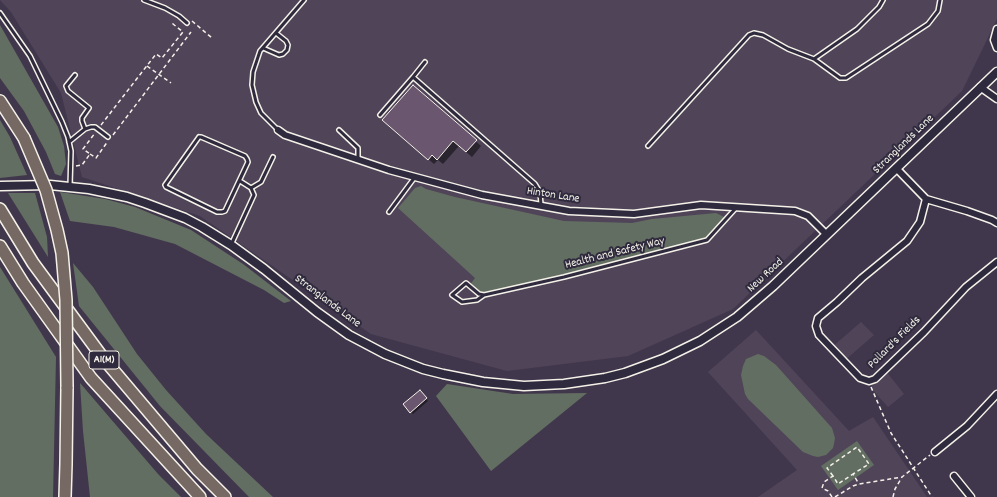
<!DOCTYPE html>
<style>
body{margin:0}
canvas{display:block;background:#41374c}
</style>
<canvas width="997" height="497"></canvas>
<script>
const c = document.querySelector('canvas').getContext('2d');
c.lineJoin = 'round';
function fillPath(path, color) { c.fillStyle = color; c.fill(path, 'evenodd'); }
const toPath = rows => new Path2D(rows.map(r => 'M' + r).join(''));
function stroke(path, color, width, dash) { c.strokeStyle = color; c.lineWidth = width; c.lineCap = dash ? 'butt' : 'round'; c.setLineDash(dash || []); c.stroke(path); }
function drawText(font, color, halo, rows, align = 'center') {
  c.font = font + ' Dekko,sans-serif'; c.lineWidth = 4; c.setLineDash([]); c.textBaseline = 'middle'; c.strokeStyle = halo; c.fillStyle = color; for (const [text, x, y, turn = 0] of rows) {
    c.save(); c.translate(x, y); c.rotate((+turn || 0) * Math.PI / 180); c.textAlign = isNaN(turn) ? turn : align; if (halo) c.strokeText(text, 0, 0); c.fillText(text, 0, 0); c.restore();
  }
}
const built = toPath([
 [0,0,997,0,997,19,962,91,733,309,628,356,507,371,371,334,200,216,82,177,61,93,11,12],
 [861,322,874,335,844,361,831,348],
 [756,330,849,431,873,417,927,497,758,497,797,470,708,372],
 [885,370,904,394,888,407,871,388,875,379]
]);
const green = toPath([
 [0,25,58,127,64,146,66,164,61,176,55,174,46,152,24,111,0,78],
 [0,120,10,137,27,175,0,178],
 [421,186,426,189,455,197,564,221,632,223,652,219,716,213,726,218,707,240,484,295,469,286,475,278,398,208,415,188],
 [60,192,105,199,135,207,191,230,243,264,291,301,284,303,264,290,175,244,114,227,70,221],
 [8,193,35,193,47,237,48,257],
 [73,263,93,287,137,354,166,390,206,434,273,497,249,497,160,406,79,306],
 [0,267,56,357,53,497,0,497],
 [758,354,764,356,776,365,832,428,835,438,834,444,833,448,826,455,818,457,813,456,803,452,748,399,745,394,741,375,743,366,746,359],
 [80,383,158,474,181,497,90,497,83,431],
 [447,384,513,394,587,393,491,471,436,396],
 [857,441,874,465,838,490,821,466]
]);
const shadow = toPath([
 [413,86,481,146,472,157,459,146,443,164,438,160,434,164,389,126],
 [420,391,428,401,413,414,404,404]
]);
const building = toPath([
 [413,85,477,140,466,152,453,141,437,160,432,155,428,160,382,120,413,85],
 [420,390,427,398,410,413,403,404,420,390]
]);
const path = toPath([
 [192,21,212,38],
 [147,66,171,83],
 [101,125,156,54,162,58,183,32,173,24,175,21],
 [113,135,191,32],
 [90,154,96,158,108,141],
 [76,166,82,165,90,154,83,149,95,133],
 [871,387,891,433,932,497],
 [833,476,827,468,857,447,869,464,853,474],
 [832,497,828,491,822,488,824,482,833,476,838,484,853,474,859,484],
 [835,497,853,486,859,484,902,477],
 [893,497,895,489,902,477,930,455]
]);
const lane = toPath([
 [144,0,165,8,179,16,187,23],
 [883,0,879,7,857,29,814,59,840,78,846,78,928,24,938,11,940,0],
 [0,13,30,56,62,122,68,137,71,151,70,186],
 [263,48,279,55,283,54,287,50,288,45,286,41,276,33],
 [75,75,66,86,68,91,89,108,82,118,82,121,85,129],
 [413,77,425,62],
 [380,115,413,77,535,184,540,192,541,205],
 [278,130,261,113,256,102,252,85,253,72,260,51,304,0],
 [339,130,358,148,358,159],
 [199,137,201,137,245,156,247,159,248,162,225,211,222,212,217,212,166,187,165,185,199,137],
 [69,142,85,129,91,127,95,127,108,137],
 [648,146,749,35,754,33,763,35,788,49,814,59],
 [251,188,261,182,273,157],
 [389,212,415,177],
 [231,245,254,195,251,188,240,181],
 [484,295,479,294,466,283,452,295,462,302,477,300,484,295,564,277,707,240,736,208]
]);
const street = toPath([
 [997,29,994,40,997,48],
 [980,87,997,99],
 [278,130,285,135,389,170,482,195,569,211,634,214,701,205,795,211,808,216,827,235],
 [896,168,926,199,967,211,992,220,997,223],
 [926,199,920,222,907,241,862,278,837,302,818,318,816,326,819,335,860,378,869,381,875,379,924,332,966,287,997,262],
 [935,452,967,426,997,394],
 [954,476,971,497]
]);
const secondary = toPath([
 [0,186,50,185,89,189,127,197,145,203,185,218,202,227,231,245,264,269,317,312,349,335,385,354,423,369,443,374,483,382,524,386,564,384,605,378,625,373,663,359,700,341,737,317,773,286,997,72]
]);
const highway = toPath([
 [0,101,24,138],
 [0,209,33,263,103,358,197,469,225,497],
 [0,246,23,283,91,378,200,497],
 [65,497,66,464,67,387]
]);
const highwayBridge = toPath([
 [24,138,46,190,57,230,62,253,66,300,67,387]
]);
const shields = [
 [104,360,30]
];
const shieldNames = [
 ["A1(M)",104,360]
];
const streetNames = [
 ["Stranglands Lane",904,145,-44],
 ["Hinton Lane",553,196,9],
 ["Health and Safety Way",615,254,-14],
 ["New Road",766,276,-43],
 ["Stranglands Lane",327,302,37],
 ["Pollard's Fields",895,343,-45]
];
fillPath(built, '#504459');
fillPath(green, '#636e62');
fillPath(shadow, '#0007');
fillPath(building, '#6a566e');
stroke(building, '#f4f1e8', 1);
stroke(lane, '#f4f1e8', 6);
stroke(street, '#f4f1e8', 9);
stroke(secondary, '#f4f1e8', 11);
stroke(highway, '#f4f1e8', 14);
stroke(path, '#f4f1e8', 1.5, [4, 3]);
stroke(lane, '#2f2a3d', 3);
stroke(street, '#2f2a3d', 6);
stroke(secondary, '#2f2a3d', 8);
stroke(highway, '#766964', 11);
stroke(highwayBridge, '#f4f1e8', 14, []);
stroke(highwayBridge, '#766964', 11);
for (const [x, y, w] of shields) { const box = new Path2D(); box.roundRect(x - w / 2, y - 9, w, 18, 3); c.fillStyle = '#2f2a3d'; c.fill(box); stroke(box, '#f4f1e8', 1); }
drawText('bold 11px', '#f4f1e8', null, shieldNames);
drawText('12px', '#f4f1e8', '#2f2a3d', streetNames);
</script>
